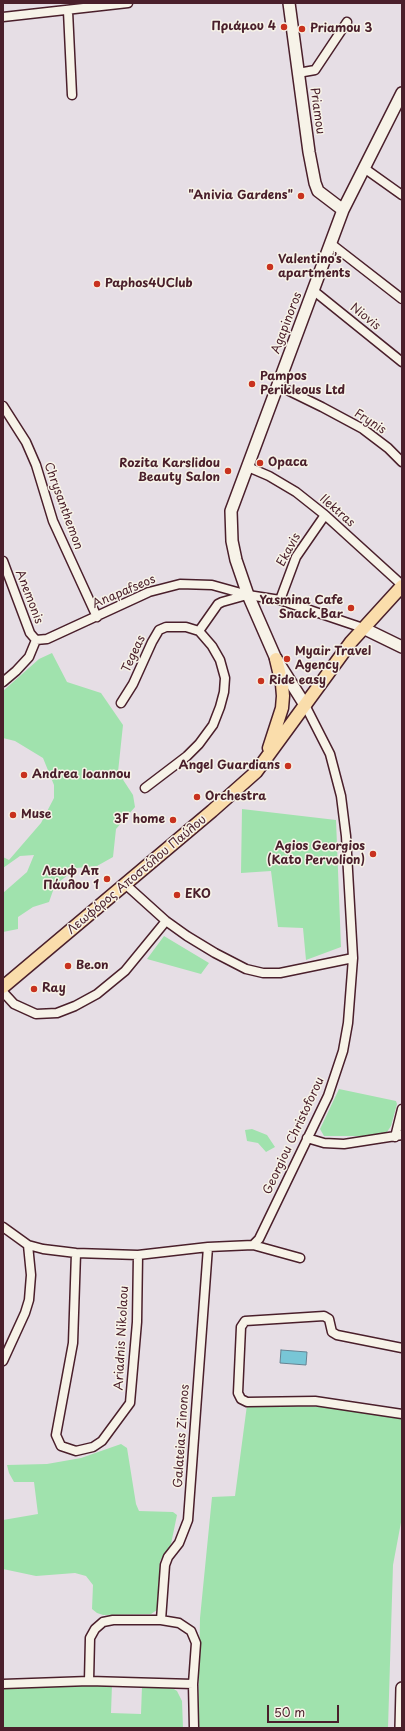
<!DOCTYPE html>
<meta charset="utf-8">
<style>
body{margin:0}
#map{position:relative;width:405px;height:1731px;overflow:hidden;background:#e6dee5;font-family:"Playpen Sans",sans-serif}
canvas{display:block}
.frame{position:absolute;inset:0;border:4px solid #4a1f2b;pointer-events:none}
.scale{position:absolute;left:267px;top:1705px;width:72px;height:18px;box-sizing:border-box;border:2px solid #4a1f2b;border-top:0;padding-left:5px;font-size:12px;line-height:14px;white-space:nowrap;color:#4a1f2b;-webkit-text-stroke:3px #f7f3e8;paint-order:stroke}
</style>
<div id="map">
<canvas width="405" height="1731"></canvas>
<div class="frame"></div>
<div class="scale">50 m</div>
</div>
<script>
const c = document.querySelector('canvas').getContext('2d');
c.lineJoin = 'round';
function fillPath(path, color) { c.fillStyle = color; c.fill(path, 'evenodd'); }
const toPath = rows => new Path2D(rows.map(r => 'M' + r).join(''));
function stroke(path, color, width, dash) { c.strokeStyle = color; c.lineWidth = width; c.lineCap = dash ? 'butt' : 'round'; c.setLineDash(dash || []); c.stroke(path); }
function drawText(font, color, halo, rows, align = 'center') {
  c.font = font + ' "Playpen Sans",sans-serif'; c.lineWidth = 3; c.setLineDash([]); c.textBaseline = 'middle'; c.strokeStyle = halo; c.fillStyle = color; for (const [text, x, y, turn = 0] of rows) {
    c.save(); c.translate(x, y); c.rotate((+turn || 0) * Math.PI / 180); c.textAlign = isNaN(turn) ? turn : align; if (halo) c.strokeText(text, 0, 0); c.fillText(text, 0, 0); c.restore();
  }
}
const green = toPath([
 [52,653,67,682,101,693,123,725,118,772,133,795,135,807,116,829,113,857,97,866,77,868,55,885,49,902,33,907,18,917,18,929,3,932,3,893,27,872,34,855,20,856,3,868,3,857,9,860,41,823,54,798,54,785,43,758,15,741,3,738,3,691,39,659],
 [242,809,336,820,341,947,306,960,303,928,278,927,271,871,241,873],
 [164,936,209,963,201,974,147,959],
 [339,1089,396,1101,397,1104,391,1126,387,1132,380,1136,324,1136,320,1129],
 [252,1129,267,1135,275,1147,266,1152,258,1143,247,1141,245,1130],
 [247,1405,327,1407,402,1417,402,1517,393,1565,388,1728,198,1728,200,1618,212,1497,235,1496],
 [121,1444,127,1448,136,1504,139,1511,173,1512,177,1515,171,1544,160,1561,157,1610,151,1614,103,1615,97,1613,92,1609,93,1585,86,1576,75,1573,36,1576,3,1569,3,1520,38,1514,34,1482,14,1482,9,1473,7,1465,47,1464,81,1458],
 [112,1684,111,1713,141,1714,142,1686,169,1686,177,1691,182,1701,183,1728,3,1728,3,1686]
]);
const water = toPath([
 [281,1350,307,1352,306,1365,280,1363,281,1350]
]);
const street = toPath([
 [68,11,72,95],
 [3,17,128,3],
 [298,73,315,70,347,22],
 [364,168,402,195],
 [330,243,402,299],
 [314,291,402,362],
 [277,385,322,407,363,429,388,448,402,462],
 [3,406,26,442,36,465,53,521,97,617],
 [248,467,269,476,296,492,325,515,402,585],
 [3,561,30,633,36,640],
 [280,600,296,557,325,515],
 [199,631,218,604,222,602,247,595],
 [36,640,47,639,149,592,180,584,212,585,248,595,280,600,363,628],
 [3,682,16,671,29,657,36,640],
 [121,703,133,684,152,642,159,630,166,627,186,627,199,631],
 [145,788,187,756,199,744,213,725,220,707,224,692,225,678,220,660,212,646,199,631],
 [125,884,166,921,187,936,215,953,246,969,263,973,280,973,353,958],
 [3,992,14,1004,36,1014,57,1013,75,1006,97,994,125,971,166,921],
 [395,1137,402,1109],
 [307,1138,324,1143,344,1144,402,1135],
 [3,1227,28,1245,43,1249,76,1253,138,1255,208,1247,253,1245,300,1258],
 [253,1245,259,1239,328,1096,343,1051,348,1023,353,958,346,836,341,796,330,754,305,705],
 [76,1253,73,1343,56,1435,61,1446,76,1451,93,1447,102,1441,130,1403,137,1322,138,1255],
 [402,1348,337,1335,332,1332,329,1319,324,1316,245,1321,241,1327,238,1393,241,1399,247,1402,315,1401,402,1414],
 [3,1361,25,1313,29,1300,31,1275,28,1245],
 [161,1620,165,1565,168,1557,179,1543,188,1520,208,1247],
 [89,1681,90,1638,95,1629,103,1622,113,1620,161,1620,179,1623,191,1631,196,1643,193,1684,194,1728],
 [3,1684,89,1681,193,1684]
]);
const secondary = toPath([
 [289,3,309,152,315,183,318,191,343,210],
 [363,628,402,647],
 [305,705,276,659,248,595,236,560,232,541,231,511,343,210,402,93],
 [401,1728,402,1688]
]);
const primary = toPath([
 [269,748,282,708,283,696,282,684,276,659],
 [3,987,212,811,256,772,351,642,402,586]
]);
const markers = [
 [284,27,4,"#c8321e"],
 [302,29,4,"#c8321e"],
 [301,196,4,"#c8321e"],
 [270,267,4,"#c8321e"],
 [97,284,4,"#c8321e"],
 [252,384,4,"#c8321e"],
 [260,463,4,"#c8321e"],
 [228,471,4,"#c8321e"],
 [351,608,4,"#c8321e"],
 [287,659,4,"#c8321e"],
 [261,681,4,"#c8321e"],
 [288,766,4,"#c8321e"],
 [24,775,4,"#c8321e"],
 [197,797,4,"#c8321e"],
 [13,815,4,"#c8321e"],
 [173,820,4,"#c8321e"],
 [373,854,4,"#c8321e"],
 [107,879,4,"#c8321e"],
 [177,895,4,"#c8321e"],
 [68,966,4,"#c8321e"],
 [34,989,4,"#c8321e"]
];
const poiNames = [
 ["Πριάμου 4",276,27,"right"],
 ["Priamou 3",310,29],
 ["\"Anivia Gardens\"",293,196,"right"],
 ["Valentino’s",278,260],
 ["apartments",278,274],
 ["Paphos4UClub",105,284],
 ["Pampos",260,377],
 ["Perikleous Ltd",260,391],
 ["Opaca",268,463],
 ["Rozita Karslidou",220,464,"right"],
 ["Beauty Salon",220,478,"right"],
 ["Yasmina Cafe",343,601,"right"],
 ["Snack Bar",343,615,"right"],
 ["Myair Travel",295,652],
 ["Agency",295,666],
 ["Ride easy",269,681],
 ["Angel Guardians",280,766,"right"],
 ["Andrea Ioannou",32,775],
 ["Orchestra",205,797],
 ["Muse",21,815],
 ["3F home",165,820,"right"],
 ["Agios Georgios",365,847,"right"],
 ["(Kato Pervolion)",365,861,"right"],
 ["Λεωφ Απ",99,872,"right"],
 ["Πάυλου 1",99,886,"right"],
 ["EKO",185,895],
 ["Be.on",76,966],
 ["Ray",42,989]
];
const streetNames = [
 ["Priamou",317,111,82],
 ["Niovis",365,317,39],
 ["Agapinoros",287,323,-69],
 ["Frynis",370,422,33],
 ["Chrysanthemon",63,506,70],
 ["Ilektras",337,511,41],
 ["Ekavis",289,550,-61],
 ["Anapafseos",124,592,-23],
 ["Anemonis",29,597,69],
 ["Tegeas",134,654,-65],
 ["Λεωφόρος Αποστόλου Παύλου",137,875,-40],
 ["Georgiou Christoforou",294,1136,-65],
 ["Ariadnis Nikolaou",122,1338,-87],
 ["Galateias Zinonos",182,1436,-86]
];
fillPath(green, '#a0e2ad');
fillPath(water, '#78c6d6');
stroke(water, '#668392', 1);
stroke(street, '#4a1f2b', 11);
stroke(secondary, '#4a1f2b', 14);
stroke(primary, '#4a1f2b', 15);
stroke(street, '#f7f3e8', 8);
stroke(secondary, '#f7f3e8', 11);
stroke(primary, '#faddab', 12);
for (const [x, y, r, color] of markers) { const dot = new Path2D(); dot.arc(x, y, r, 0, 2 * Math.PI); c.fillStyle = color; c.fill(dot); stroke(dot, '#f7f3e8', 1.5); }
drawText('bold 12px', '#4a1f2b', '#f7f3e8', poiNames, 'left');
drawText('12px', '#4a1f2b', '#f7f3e8', streetNames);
</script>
